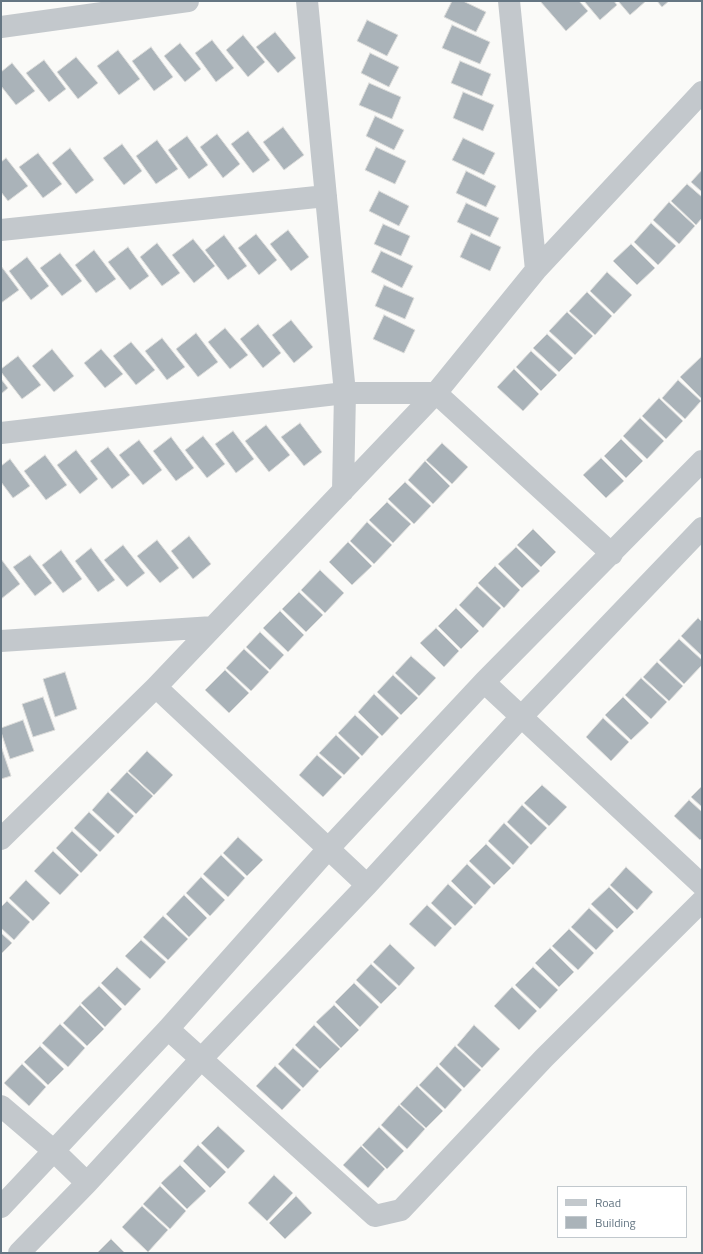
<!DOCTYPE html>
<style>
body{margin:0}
#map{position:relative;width:703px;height:1254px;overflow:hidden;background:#fafaf8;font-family:"Titillium Web",sans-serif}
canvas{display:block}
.frame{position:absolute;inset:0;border:2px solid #657683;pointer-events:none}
.legend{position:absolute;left:557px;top:1186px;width:130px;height:52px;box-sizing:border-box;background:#fff;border:1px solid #c1c8cd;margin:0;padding:5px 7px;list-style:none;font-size:12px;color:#657683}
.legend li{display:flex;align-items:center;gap:8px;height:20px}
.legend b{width:20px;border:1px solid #c1c8cd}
</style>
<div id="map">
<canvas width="703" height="1254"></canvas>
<div class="frame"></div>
<ul class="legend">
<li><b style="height:5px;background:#c3c8cc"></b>Road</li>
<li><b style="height:11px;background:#aab3b9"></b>Building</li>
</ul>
</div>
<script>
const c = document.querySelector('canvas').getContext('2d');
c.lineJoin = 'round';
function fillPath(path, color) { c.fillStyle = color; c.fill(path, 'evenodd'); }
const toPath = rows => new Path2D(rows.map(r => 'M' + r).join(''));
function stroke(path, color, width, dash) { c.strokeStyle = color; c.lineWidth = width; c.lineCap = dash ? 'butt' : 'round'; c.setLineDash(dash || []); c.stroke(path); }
const building = toPath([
 [452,1,463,1,486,12,476,32,444,17,452,1],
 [540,1,579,1,588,11,566,31,540,1],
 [584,1,614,1,617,5,600,20,584,1],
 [618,1,646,1,630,15,618,1],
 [657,1,669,1,662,7,657,1],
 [367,20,398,35,387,56,357,41,367,20],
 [452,25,490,42,480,64,442,48,452,25],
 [275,32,296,58,278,73,256,47,275,32],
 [243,35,265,62,248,77,226,50,243,35],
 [212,40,234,68,216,82,195,53,212,40],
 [180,43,201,69,185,82,164,56,180,43],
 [151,47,173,77,154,91,132,61,151,47],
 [118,50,140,79,119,95,97,66,118,50],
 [370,53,399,67,389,87,361,73,370,53],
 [76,57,98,83,78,99,57,72,76,57],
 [44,60,66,89,49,102,26,73,44,60],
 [460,61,491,74,482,96,451,83,460,61],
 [12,63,35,91,16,105,1,86,1,72,12,63],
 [369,83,401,97,392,119,359,105,369,83],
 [463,92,494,105,483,131,453,118,463,92],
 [375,116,404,130,394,150,366,136,375,116],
 [283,127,304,155,284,170,263,142,283,127],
 [248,131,270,160,253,173,231,144,248,131],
 [217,134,240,164,223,178,200,147,217,134],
 [187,136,208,165,189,179,168,150,187,136],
 [463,138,495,153,484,175,452,160,463,138],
 [157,140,178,169,156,184,136,156,157,140],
 [122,144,142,171,124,185,103,158,122,144],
 [376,147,406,161,395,184,365,170,376,147],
 [70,148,94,180,76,194,52,163,70,148],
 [38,153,62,184,43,198,19,167,38,153],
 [6,158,28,186,8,201,1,192,1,162,6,158],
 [702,170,702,192,691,182,702,170],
 [466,171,496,186,486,207,456,193,466,171],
 [687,184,702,197,702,218,696,225,671,201,687,184],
 [379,191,409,206,399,226,369,211,379,191],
 [669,202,695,226,679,244,653,220,669,202],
 [466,203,499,218,490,237,457,222,466,203],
 [651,223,676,246,658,265,634,242,651,223],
 [383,224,410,236,401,256,374,244,383,224],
 [288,230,309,257,291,271,270,244,288,230],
 [471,233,501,247,490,271,460,257,471,233],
 [256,234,277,260,259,275,238,248,256,234],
 [224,235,247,266,228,280,205,250,224,235],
 [193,239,215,266,194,283,172,255,193,239],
 [157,243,180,273,162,286,140,257,157,243],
 [631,244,655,268,637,285,613,261,631,244],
 [128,247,149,276,130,290,108,262,128,247],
 [94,250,116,279,96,293,75,265,94,250],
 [381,251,413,266,402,288,371,272,381,251],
 [60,253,82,281,62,296,40,268,60,253],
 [27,257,49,286,31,300,9,271,27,257],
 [1,266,19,290,1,303,1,266],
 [607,272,632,295,614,314,590,291,607,272],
 [384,285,414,298,405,319,375,306,384,285],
 [587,292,612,316,595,335,569,311,587,292],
 [567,312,593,336,575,355,549,331,567,312],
 [384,315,415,330,404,353,373,339,384,315],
 [291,320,313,347,294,363,272,335,291,320],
 [258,324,281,353,263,368,240,339,258,324],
 [225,328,248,355,230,369,208,342,225,328],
 [196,333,218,362,198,377,176,349,196,333],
 [547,334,573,358,559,372,533,348,547,334],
 [162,338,185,367,167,380,145,351,162,338],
 [131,342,155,370,136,385,113,356,131,342],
 [52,349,74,376,54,392,32,366,52,349],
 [101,349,123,374,105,388,84,363,101,349],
 [531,351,557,375,541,391,516,367,531,351],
 [18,356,41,385,22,399,1,372,1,369,18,356],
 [701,357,702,358,702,399,680,377,701,357],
 [514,369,539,394,523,411,497,387,514,369],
 [1,379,8,388,1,394,1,379],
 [678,380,701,401,685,419,662,398,678,380],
 [659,398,683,421,666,439,642,416,659,398],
 [640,418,664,441,647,459,623,436,640,418],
 [300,423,322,452,304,466,281,437,300,423],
 [266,425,290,455,269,472,245,441,266,425],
 [233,431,254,459,236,473,215,444,233,431],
 [203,436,225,464,207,478,185,450,203,436],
 [171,437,194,468,176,481,153,451,171,437],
 [621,439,643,461,626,478,604,456,621,439],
 [139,440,162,470,143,485,119,455,139,440],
 [442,443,468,467,452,484,426,460,442,443],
 [108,447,130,475,112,489,90,461,108,447],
 [76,450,98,479,80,494,57,465,76,450],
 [45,455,67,485,46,500,24,471,45,455],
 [601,458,624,481,606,498,583,475,601,458],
 [10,459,30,486,13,498,1,482,1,466,10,459],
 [425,461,450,486,433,504,408,480,425,461],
 [405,482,431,506,414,524,388,499,405,482],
 [387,502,411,524,393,543,369,520,387,502],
 [367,522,392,545,374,564,350,541,367,522],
 [533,529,556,552,541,567,517,545,533,529],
 [189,536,211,564,193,579,171,551,189,536],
 [157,540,179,568,160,583,137,556,157,540],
 [348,542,372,566,352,585,329,562,348,542],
 [123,545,145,573,127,587,104,560,123,545],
 [516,547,540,571,522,588,498,564,516,547],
 [91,548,115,580,98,592,75,561,91,548],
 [61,550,82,579,63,593,42,565,61,550],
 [30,555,52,583,35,596,13,567,30,555],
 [1,559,20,584,1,599,1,559],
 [495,566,520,590,504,608,478,583,495,566],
 [320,570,344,593,325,613,301,590,320,570],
 [477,586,501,608,483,628,459,605,477,586],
 [299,592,323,615,306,632,282,609,299,592],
 [456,608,479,631,461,649,438,626,456,608],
 [280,611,304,635,288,652,263,628,280,611],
 [698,618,702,622,702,656,681,636,698,618],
 [436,628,459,651,444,667,420,643,436,628],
 [260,632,284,655,270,670,246,647,260,632],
 [679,639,702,660,702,665,684,684,659,660,679,639],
 [244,649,269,672,251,691,226,668,244,649],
 [411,656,436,678,419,696,395,673,411,656],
 [657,662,683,686,669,701,643,677,657,662],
 [225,670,249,693,229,713,205,690,225,670],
 [65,672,77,709,55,717,43,679,65,672],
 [393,675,418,698,401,715,377,692,393,675],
 [641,678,667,702,651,719,625,695,641,678],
 [374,694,399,718,382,736,358,712,374,694],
 [43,697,55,730,33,737,22,704,43,697],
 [623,697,649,723,631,740,605,715,623,697],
 [355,715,379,737,362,756,338,733,355,715],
 [603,718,629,742,611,761,586,737,603,718],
 [23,720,34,751,10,759,1,732,1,728,23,720],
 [336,735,360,758,344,775,319,753,336,735],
 [1,746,11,776,1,779,1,746],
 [147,751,173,775,154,795,128,771,147,751],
 [317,755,342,777,323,797,299,775,317,755],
 [127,772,153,796,136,814,110,790,127,772],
 [542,785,567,807,549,826,524,803,542,785],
 [702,786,702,807,691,797,702,786],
 [108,792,134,816,118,834,92,810,108,792],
 [689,800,702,812,702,838,700,840,674,816,689,800],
 [522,805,547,828,531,845,507,822,522,805],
 [89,812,115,836,100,852,74,828,89,812],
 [504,823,529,847,513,865,488,841,504,823],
 [72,831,98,855,81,873,56,848,72,831],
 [238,837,263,860,247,876,223,853,238,837],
 [486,844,511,868,494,885,469,861,486,844],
 [53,851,79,875,60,895,34,871,53,851],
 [221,855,245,878,228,897,203,874,221,855],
 [467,864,491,887,475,905,451,881,467,864],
 [626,867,653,892,637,910,610,885,626,867],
 [201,877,225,900,210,916,186,893,201,877],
 [26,880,50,903,33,921,9,898,26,880],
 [448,884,473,907,455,926,431,903,448,884],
 [609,887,634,912,617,929,591,904,609,887],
 [184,895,207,918,189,937,166,914,184,895],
 [7,901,30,922,14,940,1,928,1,907,7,901],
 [427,905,452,928,435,947,409,924,427,905],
 [589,908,614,931,596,950,571,927,589,908],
 [163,916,188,939,168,960,143,937,163,916],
 [569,929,594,953,578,970,552,946,569,929],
 [1,933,12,943,1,954,1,933],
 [141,940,166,962,150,979,125,956,141,940],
 [390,944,415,968,399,986,373,962,390,944],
 [550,948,574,972,559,987,535,963,550,948],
 [371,964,397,988,381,1004,356,980,371,964],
 [117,967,141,989,125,1006,101,983,117,967],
 [533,967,558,990,540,1009,515,985,533,967],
 [354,983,379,1007,360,1027,335,1002,354,983],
 [99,986,122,1009,105,1027,81,1003,99,986],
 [512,987,537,1011,519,1030,494,1006,512,987],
 [80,1005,104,1029,87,1046,63,1023,80,1005],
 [334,1005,359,1030,341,1048,316,1022,334,1005],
 [60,1024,85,1048,68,1067,42,1043,60,1024],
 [314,1025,340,1049,320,1069,295,1045,314,1025],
 [474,1025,500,1049,482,1068,457,1045,474,1025],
 [40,1046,64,1069,48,1085,24,1062,40,1046],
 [455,1046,481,1070,464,1088,439,1064,455,1046],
 [293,1048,319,1071,303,1088,278,1064,293,1048],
 [22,1064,46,1087,29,1106,4,1083,22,1064],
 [275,1066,301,1090,282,1110,256,1086,275,1066],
 [437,1066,462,1090,445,1109,419,1085,437,1066],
 [417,1086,443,1111,426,1128,400,1104,417,1086],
 [399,1105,425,1129,407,1149,381,1125,399,1105],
 [218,1126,245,1151,228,1169,201,1143,218,1126],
 [379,1127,404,1151,387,1169,362,1145,379,1127],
 [198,1145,226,1172,210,1188,183,1161,198,1145],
 [361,1146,385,1169,368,1188,343,1165,361,1146],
 [180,1165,206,1191,187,1209,161,1183,180,1165],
 [274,1175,293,1193,267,1221,248,1203,274,1175],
 [160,1186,186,1211,170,1229,143,1204,160,1186],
 [296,1196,312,1213,285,1239,269,1223,296,1196],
 [142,1206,168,1230,148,1252,122,1227,142,1206],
 [111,1239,125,1253,97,1253,111,1239]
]);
const minor = toPath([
 [307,1,345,393,343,491],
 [509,1,536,270],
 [1,27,188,1],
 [1,230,326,196],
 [1,433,345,393,436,393,612,554],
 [1,641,213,627],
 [484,682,702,885],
 [156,687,367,885],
 [1,839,156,687,436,393,536,270,702,92],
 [168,1029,375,1216,401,1210,544,1058,702,901],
 [1,1106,54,1151,87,1183],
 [1,1207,168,1029,328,849,484,682,702,461],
 [19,1253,87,1183,202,1058,367,885,522,716,702,528]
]);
fillPath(building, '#aab3b9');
stroke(building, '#dcdcda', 1);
stroke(minor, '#c3c8cc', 22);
</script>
